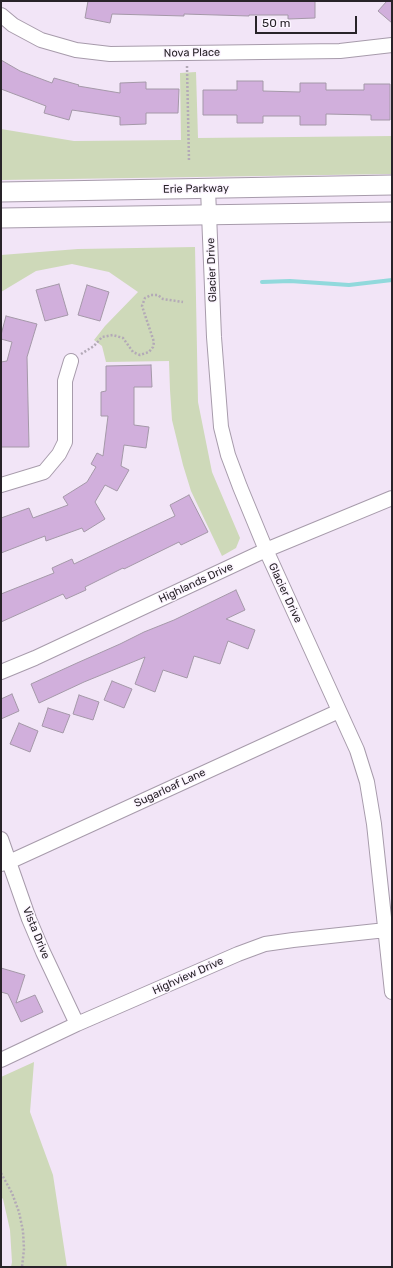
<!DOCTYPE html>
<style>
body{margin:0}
#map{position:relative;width:393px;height:1268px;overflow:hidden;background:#f2e5f7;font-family:Rubik,sans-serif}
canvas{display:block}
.frame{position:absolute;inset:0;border:2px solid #282329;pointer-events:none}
.scale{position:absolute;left:255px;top:16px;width:102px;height:18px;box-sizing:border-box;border:2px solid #282329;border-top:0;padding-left:5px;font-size:12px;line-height:14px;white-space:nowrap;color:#282329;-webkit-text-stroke:3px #fcf5ff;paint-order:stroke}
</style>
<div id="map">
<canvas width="393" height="1268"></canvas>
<div class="frame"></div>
<div class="scale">50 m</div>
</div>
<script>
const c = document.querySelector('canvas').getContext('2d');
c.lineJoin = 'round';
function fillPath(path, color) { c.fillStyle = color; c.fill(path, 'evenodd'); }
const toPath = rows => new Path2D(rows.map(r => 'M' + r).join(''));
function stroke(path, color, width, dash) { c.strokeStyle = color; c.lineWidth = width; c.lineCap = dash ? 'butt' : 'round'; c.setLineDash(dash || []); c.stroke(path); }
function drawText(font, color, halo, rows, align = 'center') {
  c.font = font + ' Rubik,sans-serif'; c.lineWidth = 3; c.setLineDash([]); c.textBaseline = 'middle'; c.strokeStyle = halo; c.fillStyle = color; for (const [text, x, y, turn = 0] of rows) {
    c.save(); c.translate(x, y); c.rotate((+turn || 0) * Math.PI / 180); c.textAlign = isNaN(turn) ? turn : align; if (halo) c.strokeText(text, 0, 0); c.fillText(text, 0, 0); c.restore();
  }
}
const green = toPath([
 [196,72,198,138,392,136,392,174,1,180,1,129,74,141,181,140,180,73],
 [195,247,198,402,212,472,240,538,236,548,222,556,191,491,183,465,172,420,170,390,169,361,106,362,102,346,94,340,105,326,138,292,109,272,72,264,36,271,1,292,1,255,78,249],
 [34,1062,30,1112,53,1175,67,1267,11,1267,12,1262,10,1230,3,1199,1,1197,1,1077]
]);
const stream = toPath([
 [262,282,290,281,349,285,392,280]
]);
const building = toPath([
 [88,1,315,1,315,18,288,19,288,15,249,15,249,16,184,14,184,16,112,14,110,23,85,18,88,1],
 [387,1,392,1,392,23,378,11,387,1],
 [1,60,20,71,52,83,54,78,79,85,78,86,120,93,120,83,146,82,146,89,179,89,178,113,146,113,146,124,120,125,120,117,72,110,69,120,44,113,46,106,1,89,1,60],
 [237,81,263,81,263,91,300,92,300,83,326,83,326,90,364,90,364,84,390,84,390,120,371,120,371,115,326,114,326,125,300,125,300,116,263,116,263,123,237,123,237,115,203,115,203,90,237,90,237,81],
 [59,284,68,315,45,321,36,290,59,284],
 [87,285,109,292,100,321,78,315,87,285],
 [6,316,37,324,27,357,29,447,1,447,1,362,7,361,12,342,1,339,1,335,6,316],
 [151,365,152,387,134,387,134,425,149,427,146,448,124,445,121,466,129,470,117,491,105,485,95,502,105,519,84,532,82,528,46,541,45,536,1,553,1,518,29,508,33,518,68,505,63,497,87,482,96,467,91,464,97,453,103,456,108,416,101,416,101,392,106,391,106,366,151,365],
 [189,495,208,532,181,545,179,542,124,569,123,568,85,587,86,590,66,599,63,594,1,622,1,594,54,573,52,568,72,559,74,564,175,516,170,505,189,495],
 [236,590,245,610,226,619,255,630,248,649,228,641,220,664,194,656,187,678,163,670,155,692,135,684,145,657,84,682,39,703,31,684,77,663,120,644,144,632,174,620,236,590],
 [112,681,132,689,124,708,104,700,112,681],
 [12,694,19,711,1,719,1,699,12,694],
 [79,695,99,702,93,720,73,714,79,695],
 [48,708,70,715,63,733,42,726,48,708],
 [19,723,38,731,30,752,10,744,19,723],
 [1,968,25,975,16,1003,35,995,43,1012,21,1022,8,994,1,992,1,968]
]);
const path = toPath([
 [187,66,189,161],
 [81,354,94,346,102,337,113,335,123,338,133,352,140,355,149,352,153,347,154,342,142,306,145,298,151,295,158,295,163,299,183,302],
 [1,1173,12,1193,19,1212,23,1231,24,1249,22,1267]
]);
const street = toPath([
 [1,15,13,25,41,40,76,50,110,54,340,51,392,45],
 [208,189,214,337,221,427,228,455,240,487,266,550,357,750,367,782,374,824,392,992],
 [1,485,44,472,59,454,65,442,65,381,71,361],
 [1,672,35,658,266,550,392,498],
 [1,839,29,919,43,952,77,1024],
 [1,864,9,862,339,711],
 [1,1060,77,1024,238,954,265,944,293,940,386,930]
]);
const secondary = toPath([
 [1,192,392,185],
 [1,218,392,212]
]);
const streetNames = [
 ["Nova Place",192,53,-1],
 ["Erie Parkway",196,189,-1],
 ["Glacier Drive",212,270,-92],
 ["Highlands Drive",196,583,-25],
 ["Glacier Drive",285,593,65],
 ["Sugarloaf Lane",170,788,-25],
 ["Vista Drive",36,933,68],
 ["Highview Drive",188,976,-24]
];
fillPath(green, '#ced9b9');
stroke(stream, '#91d9dc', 4);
fillPath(building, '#d1afdc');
stroke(building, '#a498a8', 1);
stroke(street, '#a79bab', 16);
stroke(secondary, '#a79bab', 21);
stroke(path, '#b3a9b7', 2.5, [2, 2]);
stroke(street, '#fff', 14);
stroke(secondary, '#fff', 19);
drawText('11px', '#282329', '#fcf5ff', streetNames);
</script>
